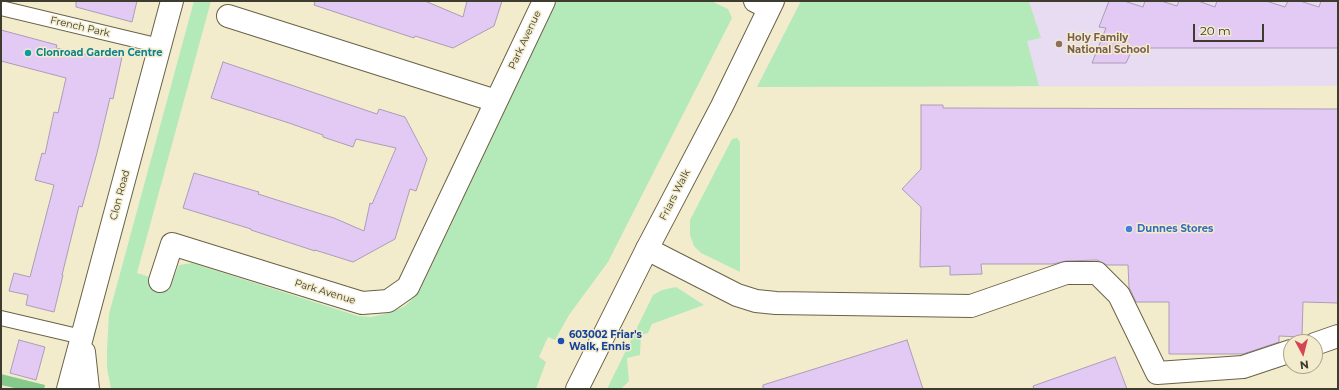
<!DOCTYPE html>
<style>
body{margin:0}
#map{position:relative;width:1339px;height:390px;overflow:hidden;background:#f3eccc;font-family:Montserrat,sans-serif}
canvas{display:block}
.frame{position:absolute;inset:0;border:2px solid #3e3b2f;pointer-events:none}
.north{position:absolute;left:1283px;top:334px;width:40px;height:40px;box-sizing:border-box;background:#f3eccc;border:1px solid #aba58d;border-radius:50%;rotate:173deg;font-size:11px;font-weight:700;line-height:16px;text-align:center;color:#3e3b2f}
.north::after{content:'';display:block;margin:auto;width:14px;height:18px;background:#d54552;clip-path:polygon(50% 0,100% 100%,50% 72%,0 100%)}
.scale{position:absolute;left:1193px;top:24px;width:71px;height:18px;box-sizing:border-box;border:2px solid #3e3b2f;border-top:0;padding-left:5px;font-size:12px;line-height:14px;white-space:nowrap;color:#3e3b2f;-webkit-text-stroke:3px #f3eccc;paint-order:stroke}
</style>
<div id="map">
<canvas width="1339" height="390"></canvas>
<div class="frame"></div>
<div class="north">N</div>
<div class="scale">20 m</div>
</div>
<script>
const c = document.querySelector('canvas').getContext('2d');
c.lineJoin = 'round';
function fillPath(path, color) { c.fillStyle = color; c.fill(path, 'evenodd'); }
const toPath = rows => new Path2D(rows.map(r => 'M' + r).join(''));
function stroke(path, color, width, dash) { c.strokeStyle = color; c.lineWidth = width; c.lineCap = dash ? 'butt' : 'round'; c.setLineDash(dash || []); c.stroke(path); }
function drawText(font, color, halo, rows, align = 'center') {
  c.font = font + ' Montserrat,sans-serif'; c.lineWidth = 3; c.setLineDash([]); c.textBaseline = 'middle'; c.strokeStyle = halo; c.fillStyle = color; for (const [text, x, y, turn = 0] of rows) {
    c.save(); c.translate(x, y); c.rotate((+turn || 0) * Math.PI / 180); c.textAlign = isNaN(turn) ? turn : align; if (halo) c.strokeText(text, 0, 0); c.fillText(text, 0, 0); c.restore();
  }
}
const education = toPath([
 [801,1,1338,1,1338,86,757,87]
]);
const green = toPath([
 [194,1,211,1,137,273,171,284,179,265,192,263,358,316,371,317,389,313,405,306,419,292,557,1,711,1,728,9,732,18,608,262,569,315,555,340,548,337,539,357,546,362,536,389,111,389,107,368,107,349,109,314],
 [801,1,1031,1,1029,2,1041,38,1027,41,1039,86,757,87],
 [737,138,740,142,740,272,701,253,694,246,690,235,690,220,732,139],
 [676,287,704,305,652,324,648,333,641,335,640,355,627,358,629,381,621,389,607,389,653,295,662,290]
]);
const forest = toPath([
 [1,374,45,385,44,389,19,389,1,385]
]);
const building = toPath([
 [76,1,137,1,132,22,76,7,76,1],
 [315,1,425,1,463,17,467,1,502,1,494,26,453,48,415,36,414,38,350,17,314,5,315,1],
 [1109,1,1124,1,1143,7,1145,1,1161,1,1177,6,1179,1,1198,1,1215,7,1217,1,1266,1,1285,7,1288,1,1300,1,1319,7,1321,1,1338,1,1338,48,1133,48,1126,63,1092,63,1106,28,1099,27,1109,1],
 [1,30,57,45,56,48,93,56,94,51,122,57,113,99,110,98,97,153,82,207,79,206,62,275,63,275,54,312,26,305,28,295,9,291,14,273,30,277,54,185,35,180,42,153,45,154,54,112,58,113,66,78,1,61,1,30],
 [223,62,377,114,379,109,405,117,427,159,416,191,410,189,395,239,353,262,315,250,315,251,251,230,251,229,183,208,194,173,259,192,258,194,334,218,364,231,370,203,372,204,396,148,356,139,353,147,323,137,323,135,289,123,211,98,223,62],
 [921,105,943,105,943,108,1338,109,1338,303,1303,302,1302,337,1279,336,1279,342,1243,354,1169,354,1169,302,1136,302,1129,287,1128,265,1107,265,1097,260,1066,261,1053,264,981,264,982,274,950,275,950,266,920,267,921,207,902,189,921,169,921,105],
 [19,340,45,347,36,380,10,373,19,340],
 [907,340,923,389,763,389,763,385,907,340],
 [1115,357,1127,389,1034,389,1033,386,1115,357]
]);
const lane = toPath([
 [1,8,160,46],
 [1,318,82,337]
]);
const street = toPath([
 [755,1,769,8],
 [228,16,496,101],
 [647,249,737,295,756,301,776,303,971,306,1066,273,1097,273,1119,295,1157,373,1243,367,1291,351],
 [160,281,172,244,362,303,388,301,408,287,544,1],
 [1315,344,1338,336]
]);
const secondary = toPath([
 [84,352,88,389],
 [68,389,172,1],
 [577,389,647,249,722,106,773,1]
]);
const markers = [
 [1059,44,4,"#8d6e63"],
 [28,53,4,"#0f9aa8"],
 [1129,229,4,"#3f7fe0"],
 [561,341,4,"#1a4fb4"]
];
const streetNames = [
 ["French Park",80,27,13],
 ["Park Avenue",525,40,-65],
 ["Clon Road",120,195,-75],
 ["Friars Walk",675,195,-63],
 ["Park Avenue",325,292,17]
];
const educationNames = [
 ["Holy Family",1067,38],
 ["National School",1067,50]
];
const cultureNames = [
 ["Clonroad Garden Centre",36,53]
];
const shopNames = [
 ["Dunnes Stores",1137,229]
];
const transitNames = [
 ["603002 Friar's",569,335],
 ["Walk, Ennis",569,347]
];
fillPath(education, '#e7dcf1');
fillPath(green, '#b4eab9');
fillPath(forest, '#86c98d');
fillPath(building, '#e2caf5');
stroke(building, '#ab9cb7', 1);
stroke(lane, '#696246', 16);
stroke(street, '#696246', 24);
stroke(secondary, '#696246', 24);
stroke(lane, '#fff', 14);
stroke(street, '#fff', 22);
stroke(secondary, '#fff', 22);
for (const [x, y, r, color] of markers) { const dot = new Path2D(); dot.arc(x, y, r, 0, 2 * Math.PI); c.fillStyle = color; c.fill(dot); stroke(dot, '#f3eccc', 1.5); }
drawText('10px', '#3e3b2f', '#f3eccc', streetNames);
drawText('bold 10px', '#785e54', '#f3eccc', educationNames, 'left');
drawText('bold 10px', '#0d838f', '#f3eccc', cultureNames, 'left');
drawText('bold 10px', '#366cbe', '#f3eccc', shopNames, 'left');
drawText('bold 10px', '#164399', '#f3eccc', transitNames, 'left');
</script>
